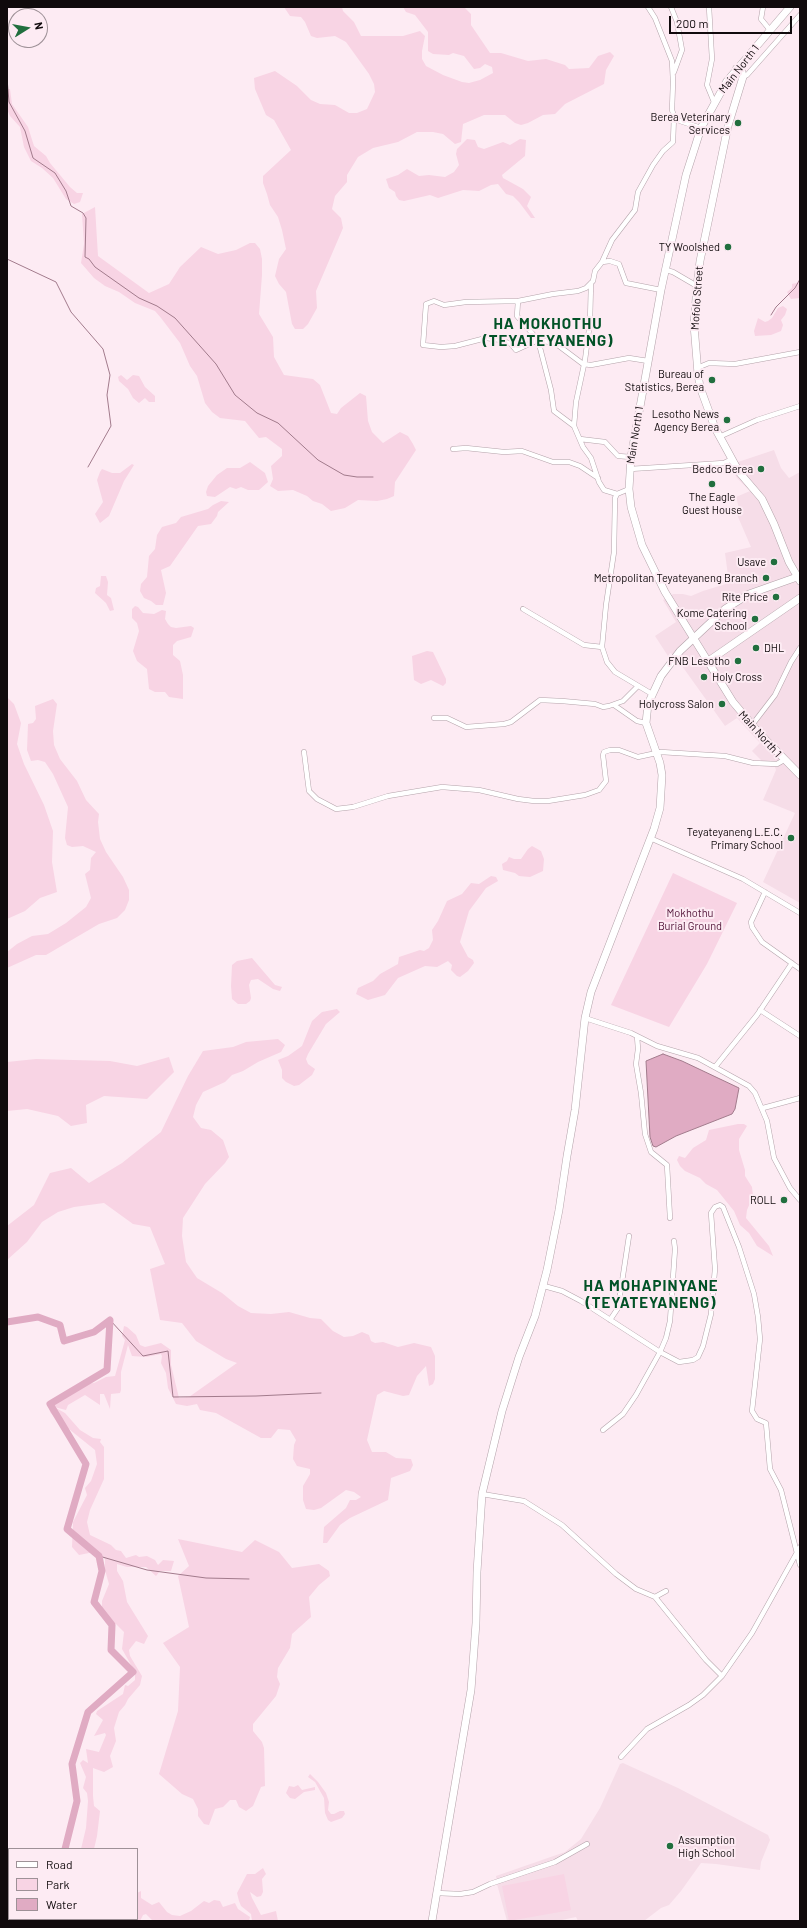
<!DOCTYPE html>
<style>
body{margin:0}
#map{position:relative;width:807px;height:1928px;overflow:hidden;background:#fdebf3;font-family:Barlow,sans-serif}
canvas{display:block}
.frame{position:absolute;inset:0;border:8px solid #100a0c;pointer-events:none}
.legend{position:absolute;left:8px;top:1848px;width:130px;height:72px;box-sizing:border-box;background:#fdebf3;border:1px solid #9e9197;margin:0;padding:5px 7px;list-style:none;font-size:12px;color:#100a0c}
.legend li{display:flex;align-items:center;gap:8px;height:20px}
.legend b{width:20px;border:1px solid #9e9197}
.north{position:absolute;left:8px;top:8px;width:40px;height:40px;box-sizing:border-box;background:#fdebf3;border:1px solid #9e9197;border-radius:50%;rotate:79deg;font-size:11px;font-weight:700;line-height:16px;text-align:center;color:#100a0c}
.north::after{content:'';display:block;margin:auto;width:14px;height:18px;background:#216f3e;clip-path:polygon(50% 0,100% 100%,50% 72%,0 100%)}
.scale{position:absolute;left:669px;top:16px;width:123px;height:18px;box-sizing:border-box;border:2px solid #100a0c;border-top:0;padding-left:5px;font-size:12px;line-height:14px;white-space:nowrap;color:#100a0c;-webkit-text-stroke:3px #fdebf3;paint-order:stroke}
</style>
<div id="map">
<canvas width="807" height="1928"></canvas>
<div class="frame"></div>
<ul class="legend">
<li><b style="height:5px;background:#fff"></b>Road</li>
<li><b style="height:11px;background:#f8d4e4"></b>Park</li>
<li><b style="height:11px;background:#e0abc3"></b>Water</li>
</ul>
<div class="north">N</div>
<div class="scale">200 m</div>
</div>
<script>
const c = document.querySelector('canvas').getContext('2d');
c.lineJoin = 'round';
function fillPath(path, color) { c.fillStyle = color; c.fill(path, 'evenodd'); }
const toPath = rows => new Path2D(rows.map(r => 'M' + r).join(''));
function stroke(path, color, width, dash) { c.strokeStyle = color; c.lineWidth = width; c.lineCap = dash ? 'butt' : 'round'; c.setLineDash(dash || []); c.stroke(path); }
function drawText(font, color, halo, rows, align = 'center') {
  c.font = font + ' Barlow,sans-serif'; c.lineWidth = 4; c.setLineDash([]); c.textBaseline = 'middle'; c.strokeStyle = halo; c.fillStyle = color; for (const [text, x, y, turn = 0] of rows) {
    c.save(); c.translate(x, y); c.rotate((+turn || 0) * Math.PI / 180); c.textAlign = isNaN(turn) ? turn : align; if (halo) c.strokeText(text, 0, 0); c.fillText(text, 0, 0); c.restore();
  }
}
const built = toPath([
 [774,450,781,468,789,478,800,472,800,903,763,882,795,813,763,800,776,770,775,767,762,766,761,760,752,751,760,743,737,718,725,726,682,666,672,654,670,653,668,656,655,636,676,622,663,600,673,594,683,594,691,596,703,591,729,583,725,553,751,547,735,510,739,508,736,497,750,491,737,478,729,465],
 [623,1763,678,1788,768,1835,770,1840,761,1862,760,1870,716,1864,701,1863,681,1891,669,1905,661,1908,644,1921,578,1921,576,1917,557,1921,507,1921,497,1884,496,1876,565,1852,581,1839,600,1808,620,1764]
]);
const green = toPath([
 [284,7,342,7,343,11,354,22,361,36,403,36,420,31,425,36,422,51,422,59,426,66,443,75,462,82,469,83,480,80,493,73,492,67,485,64,480,68,474,69,464,56,453,53,449,55,433,54,428,51,428,32,415,15,406,12,403,7,465,8,471,14,471,25,490,53,501,53,528,61,546,59,565,65,569,69,589,68,598,56,610,52,614,56,606,70,604,84,565,104,555,114,543,115,528,123,521,125,515,123,505,115,484,115,463,124,461,142,455,144,443,134,433,132,417,132,398,142,373,148,358,157,347,175,347,182,335,196,332,209,341,218,343,228,316,291,317,308,308,324,303,329,295,329,292,324,286,292,279,284,275,276,279,259,286,249,282,230,278,217,270,205,267,194,263,183,263,176,291,150,274,120,266,115,255,89,254,78,275,71,297,86,311,100,320,104,335,105,349,113,357,113,367,109,375,92,374,84,369,74,346,42,335,36,317,38,311,36,305,22,301,17,290,16],
 [7,89,10,89,12,104,28,127,34,146,46,156,50,163,70,187,77,193,83,193,80,202,74,204,66,199,53,178,42,168,31,161,24,147,20,127,10,116,7,109],
 [467,139,475,140,478,147,484,149,503,142,510,145,520,139,526,140,525,156,502,175,503,178,523,189,531,197,527,206,535,218,531,218,519,202,513,196,506,194,498,184,491,185,479,191,463,190,438,198,430,195,404,201,399,200,396,196,395,192,389,188,386,179,398,175,407,169,419,176,429,175,445,177,454,172,459,165,456,154,457,149],
 [95,207,98,256,149,293,169,284,180,267,201,247,218,254,236,250,250,243,255,243,260,249,262,259,262,275,259,314,273,337,274,357,284,375,313,379,320,385,331,413,337,414,341,408,360,393,366,396,368,421,372,432,383,443,400,432,408,436,413,444,416,450,395,482,394,496,387,499,377,501,358,500,345,508,331,511,322,504,313,501,307,496,293,490,278,491,270,486,273,479,271,466,282,456,282,449,266,437,259,438,245,421,220,418,212,412,205,403,197,376,190,366,180,343,161,318,155,311,135,303,119,292,105,286,94,278,81,263,84,244,82,214],
 [800,282,800,298,791,299,787,292,792,288,792,284],
 [783,306,787,309,785,315,781,320,783,325,781,331,771,335,755,336,754,331,758,318,765,322,768,321,772,318,778,308],
 [121,375,127,380,133,375,139,376,145,387,155,396,155,402,149,402,145,398,139,403,133,398,128,389,119,381,118,377],
 [250,462,265,473,268,482,259,490,248,490,241,487,236,489,230,487,215,497,207,496,206,492,208,486,217,475,227,468,240,468],
 [132,464,134,465,124,481,109,516,100,523,95,514,103,502,97,480,100,472,102,469,112,473,120,473],
 [221,501,229,502,218,512,217,516,211,524,198,526,170,566,161,570,166,593,163,605,156,605,151,601,144,598,140,591,141,584,147,577,149,556,155,549,157,535,162,527,176,523,181,517,208,509,213,505],
 [101,576,106,576,108,582,107,595,111,598,114,610,110,611,106,603,95,593,96,588,100,586],
 [135,606,138,607,143,613,154,614,162,610,166,611,165,619,168,624,171,627,176,628,191,626,194,628,191,637,177,641,173,645,173,655,180,661,183,675,183,699,169,697,165,692,155,692,149,689,147,669,137,661,133,651,139,631,137,623,132,618,132,609],
 [427,651,433,652,446,679,446,683,443,686,431,680,421,684,414,680,412,656],
 [7,697,14,704,21,723,17,744,24,764,44,805,53,831,52,862,57,892,40,898,25,911,7,919],
 [53,699,57,704,53,731,54,745,60,759,77,781,86,800,99,814,98,822,100,839,106,852,123,877,129,890,129,900,125,910,117,918,99,924,46,955,36,955,7,968,7,952,17,944,32,936,48,934,66,923,86,907,91,898,85,874,90,870,91,858,96,852,83,846,72,847,67,845,65,838,68,807,53,774,45,762,38,760,31,761,27,750,28,724,33,723,36,719,35,706],
 [532,846,541,851,544,859,543,871,530,877,519,876,515,873,503,870,502,864,507,861,509,857,514,859,521,859,528,849],
 [673,873,737,903,707,964,669,1027,611,1005],
 [491,876,496,877,498,881,486,888,469,911,460,942,468,957,473,960,474,963,468,971,460,977,457,976,451,970,452,965,448,961,437,967,425,966,398,978,385,995,368,1000,356,994,358,988,373,981,380,974,398,964,399,957,420,950,424,951,429,948,433,940,432,930,438,921,447,901,462,894,471,883,479,884],
 [252,958,275,985,282,987,280,991,273,989,258,979,251,980,249,985,251,998,250,1001,246,1004,238,1004,232,999,231,986,232,965,237,961],
 [337,1009,340,1012,326,1024,308,1054,306,1059,308,1064,315,1069,312,1075,299,1085,294,1086,286,1082,282,1078,282,1070,278,1060,288,1056,302,1046,312,1021,322,1012],
 [278,1039,285,1045,281,1052,258,1062,243,1071,232,1075,225,1082,203,1092,196,1105,193,1117,201,1128,211,1130,223,1140,229,1157,225,1163,205,1184,183,1218,182,1236,186,1262,197,1278,222,1293,238,1306,251,1313,271,1314,289,1312,310,1318,321,1319,333,1331,344,1337,353,1336,362,1332,369,1335,371,1341,375,1343,383,1342,398,1347,414,1343,431,1347,435,1356,435,1379,433,1384,429,1386,426,1366,417,1376,409,1395,403,1396,384,1391,377,1395,367,1440,372,1452,386,1452,396,1458,411,1459,413,1465,410,1471,391,1478,388,1500,350,1518,340,1525,327,1543,323,1543,324,1527,346,1508,350,1500,356,1500,361,1497,354,1492,346,1490,321,1508,314,1510,306,1509,303,1500,303,1486,310,1474,310,1469,297,1466,293,1459,294,1445,296,1440,290,1430,278,1429,271,1438,261,1438,216,1413,200,1410,197,1404,187,1406,176,1404,168,1388,166,1373,161,1363,162,1356,161,1354,146,1357,132,1356,128,1345,121,1372,121,1390,120,1393,111,1394,110,1409,104,1394,100,1394,100,1405,85,1395,68,1405,66,1410,54,1407,65,1413,80,1430,93,1438,101,1439,100,1442,104,1447,104,1479,90,1510,87,1522,90,1535,111,1545,116,1550,121,1551,126,1558,136,1555,139,1557,147,1556,155,1560,158,1565,163,1560,174,1561,171,1571,160,1571,156,1576,146,1567,127,1567,117,1564,117,1571,123,1581,127,1602,148,1636,144,1644,136,1641,129,1650,130,1656,142,1676,140,1685,128,1699,125,1705,119,1712,114,1728,116,1741,110,1756,113,1767,104,1772,93,1768,93,1796,94,1806,100,1811,97,1836,94,1849,81,1849,86,1828,88,1801,87,1793,83,1788,86,1777,80,1763,83,1760,88,1763,86,1749,99,1752,106,1735,105,1733,94,1736,103,1720,96,1714,97,1711,123,1694,125,1685,128,1686,135,1680,135,1672,122,1649,124,1632,116,1624,109,1622,102,1615,102,1601,109,1584,105,1570,105,1559,99,1554,89,1553,79,1555,72,1547,73,1522,87,1495,85,1488,91,1481,97,1464,95,1450,54,1417,50,1412,48,1402,74,1388,83,1387,86,1384,94,1383,106,1377,115,1376,125,1340,122,1336,124,1326,127,1327,136,1335,140,1345,145,1347,161,1343,171,1350,171,1365,179,1398,189,1397,237,1363,226,1359,196,1341,182,1323,160,1320,150,1269,165,1264,150,1227,133,1224,104,1203,74,1207,58,1212,42,1222,27,1242,7,1260,7,1226,34,1205,50,1173,71,1168,89,1183,122,1163,161,1132,188,1076,203,1051,233,1047,246,1042],
 [169,1057,174,1072,147,1099,104,1096,86,1105,87,1123,71,1126,58,1116,27,1109,7,1111,7,1062,36,1059,110,1061,137,1066],
 [738,1124,744,1124,747,1126,739,1139,739,1150,745,1170,745,1176,752,1187,753,1196,747,1210,746,1218,769,1246,773,1256,757,1246,749,1233,740,1225,734,1211,717,1190,706,1184,700,1178,685,1171,680,1166,677,1160,679,1156,685,1158,693,1148,706,1140,709,1130],
 [178,1539,242,1552,255,1540,279,1552,292,1568,319,1564,329,1571,330,1576,319,1585,309,1597,311,1617,292,1634,290,1648,278,1668,277,1677,280,1684,276,1696,253,1724,253,1731,262,1742,264,1748,265,1786,261,1787,253,1806,246,1811,239,1807,236,1800,230,1800,223,1807,215,1809,209,1825,204,1824,198,1816,198,1809,193,1799,182,1794,159,1774,178,1711,180,1667,163,1643,189,1627,178,1576,189,1566],
 [310,1774,318,1782,326,1793,329,1802,328,1810,331,1814,334,1814,340,1811,344,1811,345,1814,342,1818,331,1822,328,1820,325,1813,324,1798,315,1782,308,1777],
 [298,1785,302,1790,315,1787,315,1790,304,1792,295,1799,290,1798,286,1793,289,1786,294,1787],
 [263,1868,266,1874,262,1879,263,1892,261,1896,257,1897,250,1892,252,1898,261,1915,276,1911,278,1921,252,1921,251,1914,241,1906,239,1901,237,1893,247,1874,255,1874],
 [564,1874,571,1910,509,1921,502,1886],
 [141,1891,141,1898,152,1905,159,1902,167,1912,172,1915,180,1916,191,1911,204,1901,209,1903,214,1900,220,1901,223,1907,235,1903,238,1909,250,1917,249,1921,156,1921,152,1920,146,1914,143,1915,140,1921,136,1921,138,1913,137,1893]
]);
const water = toPath([
 [663,1054,682,1061,739,1088,735,1109,732,1114,676,1136,656,1147,653,1146,650,1137,646,1061,663,1054]
]);
const stream = toPath([
 [7,78,9,102,25,131,33,158,55,173,66,191,71,206,83,213,86,218,85,257,89,259,95,267,139,298,157,306,175,318,216,364,235,395,257,413,278,423,318,460,344,475,357,477,373,477],
 [7,259,56,282,71,312,103,349,110,375,107,395,111,426,88,467],
 [771,315,776,307,795,288,800,279],
 [110,1320,143,1356,168,1351,173,1397,256,1396,321,1393],
 [99,1556,147,1570,206,1578,249,1579]
]);
const river = toPath([
 [7,1322,38,1317,60,1325,64,1341,94,1332,110,1320,107,1370,50,1404,86,1464,67,1529,99,1556,102,1571,94,1602,112,1625,111,1650,133,1672,88,1712,72,1764,77,1801,65,1849],
 [38,1921,39,1919]
]);
const street = toPath([
 [648,7,655,18,672,61,673,82,672,110,674,116,680,121,701,128],
 [671,7,677,22,682,50,674,72],
 [709,7,712,59,707,85,714,102],
 [763,7,761,19,770,30],
 [743,77,747,75,800,15],
 [602,262,612,240,635,210,638,192,653,165,663,151,673,142,674,116],
 [666,270,673,272,697,286],
 [591,283,590,322,585,360,576,402,574,426,583,447,591,458,599,482,604,490,617,494],
 [518,301,517,316,538,340,555,343,583,364,591,365,629,358,648,361],
 [697,368,709,363,735,364,800,352],
 [574,426,554,411,551,390,538,340,516,350,511,344,501,340,486,338,455,346,441,347,423,345,426,304,434,301,444,305,466,302,518,301,553,294,578,291,586,288,593,281,595,271,602,262,610,261,619,264,626,283,661,290],
 [719,437,757,420,800,406],
 [580,439,605,442,618,456,631,457],
 [453,449,466,448,504,452,522,451,553,462,569,462,580,466,598,478],
 [630,469,724,463,732,459],
 [629,489,617,494,615,498,614,552,606,605,602,647,607,662,615,672,652,694],
 [523,609,584,645,602,647],
 [614,705,637,721,646,723],
 [434,718,447,718,466,727,504,724,511,722,540,700,562,701,595,704,603,707,609,706,623,701,638,686],
 [752,725,775,695,791,662,800,648],
 [304,752,309,791,317,799,336,809,353,807,388,796,442,787,479,790,518,799,534,801,548,801,585,795,599,790,606,781,603,755,604,752,610,750,619,750,638,757,661,752,725,756,753,763,777,764,784,760],
 [650,838,743,879,800,913],
 [765,892,751,922,752,927,762,942,800,969],
 [760,1010,800,1036],
 [585,1018,631,1033,657,1046,698,1058,749,1086,755,1093,767,1121,774,1158,790,1188,800,1200],
 [637,1036,638,1049,636,1064,641,1093,645,1134,651,1152,667,1165,670,1218],
 [715,1067,757,1015,792,963],
 [763,1108,800,1098],
 [544,1286,562,1291,581,1301,660,1352,679,1362,693,1360,698,1357,703,1346,711,1314,715,1269,711,1213,715,1207,720,1205,723,1207,739,1247,754,1294,758,1317,760,1339,752,1411,757,1419,766,1423,770,1469,781,1490,800,1565],
 [610,1320,618,1308,629,1236],
 [603,1430,623,1414,636,1395,660,1352,666,1338,670,1321,675,1249,674,1241],
 [482,1494,524,1501,562,1525,616,1574,636,1589,655,1597,706,1660,722,1676],
 [655,1597,666,1591],
 [621,1757,647,1729,689,1705,703,1695,722,1676,752,1633,800,1547],
 [436,1893,460,1894,473,1892,490,1884,555,1862,587,1844]
]);
const secondary = toPath([
 [736,69,742,72,743,77,728,126,700,261,697,286,694,325,698,374,700,387,715,428,739,472,762,499,774,524,789,562,800,581],
 [707,662,800,598],
 [432,1921,471,1690,476,1623,477,1572,482,1494,502,1411,519,1357,535,1316,547,1270,559,1210,567,1156,575,1110,585,1018,591,992,654,829,660,808,662,775,660,763,646,723,648,704,661,676,680,651,725,609,749,594,797,577]
]);
const primary = toPath([
 [790,7,727,81,701,128,695,147,686,175,661,290,631,457,629,489,631,507,642,545,665,592,733,702,759,733,800,775]
]);
const markers = [
 [738,123,4,"#216f3e"],
 [728,247,4,"#216f3e"],
 [712,380,4,"#216f3e"],
 [727,420,4,"#216f3e"],
 [761,469,4,"#216f3e"],
 [712,484,4,"#216f3e"],
 [774,562,4,"#216f3e"],
 [766,578,4,"#216f3e"],
 [776,597,4,"#216f3e"],
 [755,619,4,"#216f3e"],
 [756,648,4,"#216f3e"],
 [738,661,4,"#216f3e"],
 [704,677,4,"#216f3e"],
 [722,704,4,"#216f3e"],
 [791,838,4,"#216f3e"],
 [784,1200,4,"#216f3e"],
 [670,1846,4,"#216f3e"]
];
const streetNames = [
 ["Main North 1",739,69,-52],
 ["Mofolo Street",697,298,-86],
 ["Main North 1",635,435,-81],
 ["Main North 1",760,734,48]
];
const poiNames = [
 ["Berea Veterinary",730,117],
 ["Services",730,130],
 ["TY Woolshed",720,247],
 ["Bureau of",704,374],
 ["Statistics, Berea",704,387],
 ["Lesotho News",719,414],
 ["Agency Berea",719,427],
 ["Bedco Berea",753,469],
 ["The Eagle",712,497,"center"],
 ["Guest House",712,510,"center"],
 ["Usave",766,562],
 ["Metropolitan Teyateyaneng Branch",758,578],
 ["Rite Price",768,597],
 ["Kome Catering",747,613],
 ["School",747,626],
 ["DHL",764,648,"left"],
 ["FNB Lesotho",730,661],
 ["Holy Cross",712,677,"left"],
 ["Holycross Salon",714,704],
 ["Teyateyaneng L.E.C.",783,832],
 ["Primary School",783,845],
 ["ROLL",776,1200],
 ["Assumption",678,1840,"left"],
 ["High School",678,1853,"left"]
];
const parkNames = [
 ["Mokhothu",690,913],
 ["Burial Ground",690,926]
];
const districtNames = [
 ["HA MOKHOTHU",548,324],
 ["(TEYATEYANENG)",548,341],
 ["HA MOHAPINYANE",651,1286],
 ["(TEYATEYANENG)",651,1303]
];
fillPath(built, '#f6dde8');
fillPath(green, '#f8d4e4');
fillPath(water, '#e0abc3');
stroke(water, '#a27b8c', 1);
stroke(stream, '#a27b8c', 1);
stroke(river, '#e0abc3', 7);
stroke(street, '#b4a3aa', 5.5);
stroke(secondary, '#b4a3aa', 8);
stroke(primary, '#b4a3aa', 8);
stroke(street, '#fff', 4.5);
stroke(secondary, '#fff', 7);
stroke(primary, '#fff', 7);
for (const [x, y, r, color] of markers) { const dot = new Path2D(); dot.arc(x, y, r, 0, 2 * Math.PI); c.fillStyle = color; c.fill(dot); stroke(dot, '#fdebf3', 1.5); }
drawText('11px', '#100a0c', '#fdebf3', streetNames);
drawText('11px', '#100a0c', '#fdebf3', poiNames, 'right');
drawText('11px', '#521438', '#fdebf3', parkNames);
c.letterSpacing = '1px';
drawText('bold 15px', '#025227', '#fdebf3', districtNames);
c.letterSpacing = '0px';
</script>
